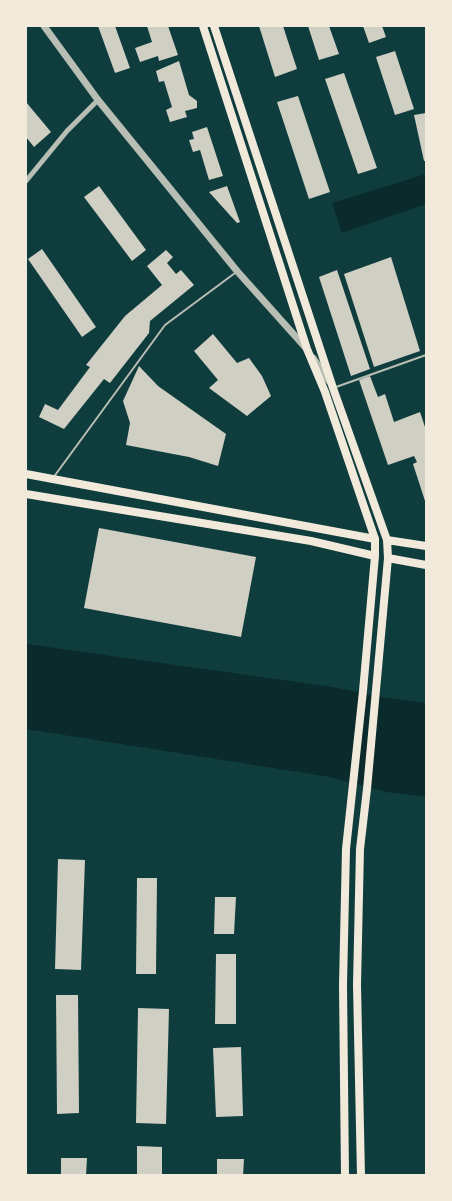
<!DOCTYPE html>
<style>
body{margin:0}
#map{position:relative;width:452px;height:1201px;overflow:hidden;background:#0f3d3e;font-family:Mulish,sans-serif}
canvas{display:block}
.frame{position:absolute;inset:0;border:27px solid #f1e9da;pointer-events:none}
</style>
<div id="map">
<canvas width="452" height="1201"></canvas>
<div class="frame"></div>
</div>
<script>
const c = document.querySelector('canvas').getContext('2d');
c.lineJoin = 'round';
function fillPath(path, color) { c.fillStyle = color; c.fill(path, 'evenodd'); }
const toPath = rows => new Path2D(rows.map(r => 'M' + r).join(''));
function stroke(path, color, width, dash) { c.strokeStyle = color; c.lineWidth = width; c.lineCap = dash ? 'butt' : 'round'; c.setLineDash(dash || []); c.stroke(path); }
const water = toPath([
 [426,174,426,204,342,233,332,203],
 [26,644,333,687,375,696,426,703,426,797,386,792,330,777,26,729]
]);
const building = toPath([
 [98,26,115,26,130,68,115,73],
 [147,26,168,26,178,55,159,61,158,56,140,62,135,48,152,42],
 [259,26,283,26,297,69,275,77],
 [308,26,329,26,339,54,319,60],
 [363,26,382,26,386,37,369,43],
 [395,51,414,109,395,115,376,57],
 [179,61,189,95,197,101,197,108,185,111,187,117,170,122,166,110,172,107,164,81,159,82,156,71],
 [344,73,377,168,358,174,325,79],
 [298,96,330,192,309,199,277,102],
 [26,102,51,132,34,147,26,137],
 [426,113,426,161,424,161,414,115],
 [207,127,223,176,209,180,200,150,193,152,189,140,194,139,192,132],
 [99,186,146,250,132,261,84,197],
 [227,186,240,222,237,223,209,192],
 [42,249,96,327,82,337,28,259],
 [166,250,173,257,167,263,176,274,181,270,194,285,150,321,149,333,110,383,104,379,64,429,39,417,45,404,58,410,90,367,86,365,125,316,162,285,147,266],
 [391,257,420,351,374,367,344,274],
 [337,270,370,369,351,376,319,277],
 [213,334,237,363,249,358,262,376,271,396,247,416,209,388,218,380,194,351],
 [139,366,158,386,226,434,218,466,189,457,126,445,130,423,123,401],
 [370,376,378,397,385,394,394,422,420,412,426,430,426,504,413,464,417,462,414,456,388,465,359,380],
 [99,528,256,557,241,637,84,608],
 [58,859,85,860,81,970,55,969],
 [137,878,157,878,156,974,136,974],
 [215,897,236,897,234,934,214,934],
 [216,954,236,954,236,1024,215,1024],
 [56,995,78,995,79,1113,57,1114],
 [138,1008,169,1009,166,1124,136,1123],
 [241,1047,243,1116,216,1117,213,1048],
 [137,1146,162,1147,162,1176,137,1176],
 [61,1158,87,1158,86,1176,61,1176],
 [217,1159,244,1159,243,1176,217,1176]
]);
const service = toPath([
 [336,387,426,355],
 [53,478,165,325,235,273]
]);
const minor = toPath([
 [26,181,67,131,98,100]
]);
const tertiary = toPath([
 [44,26,98,100,237,271,305,347],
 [313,358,329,381]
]);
const secondary = toPath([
 [203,26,307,349,325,392,375,539,375,556,363,691,346,849,343,985,345,1176],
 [214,26,333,388,387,540,388,558,367,789,360,849,357,985,361,1176],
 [26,474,375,539],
 [26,494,311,541,375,556],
 [387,540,426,546],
 [388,558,426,565]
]);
fillPath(water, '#0a2a2b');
fillPath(building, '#cfcfc3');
stroke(service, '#b8beb3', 2);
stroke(minor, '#b8beb3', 5);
stroke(tertiary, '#b8beb3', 7);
stroke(secondary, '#f1e9da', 8);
</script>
